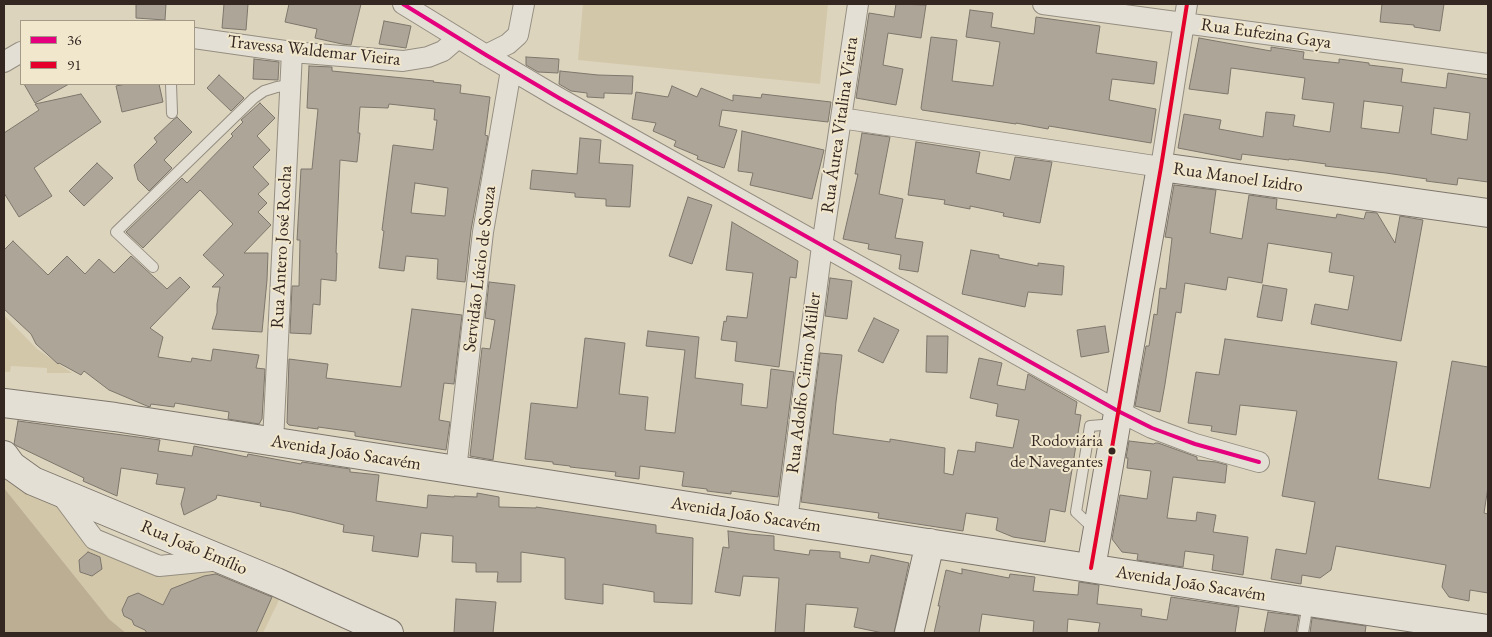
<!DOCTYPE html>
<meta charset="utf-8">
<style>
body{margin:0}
#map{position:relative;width:1492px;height:637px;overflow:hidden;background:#ddd4be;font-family:"EB Garamond",serif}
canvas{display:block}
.frame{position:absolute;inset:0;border:5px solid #342722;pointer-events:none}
.legend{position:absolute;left:20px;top:20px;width:175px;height:65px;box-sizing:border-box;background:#f1e7cc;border:1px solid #a59a88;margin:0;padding:6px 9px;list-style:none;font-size:15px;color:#342722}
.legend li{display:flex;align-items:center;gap:10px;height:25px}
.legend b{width:25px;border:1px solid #a59a88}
</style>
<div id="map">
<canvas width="1492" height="637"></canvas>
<div class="frame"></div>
<ul class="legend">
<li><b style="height:6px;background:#e5007d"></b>36</li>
<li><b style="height:6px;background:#e4002b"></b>91</li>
</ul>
</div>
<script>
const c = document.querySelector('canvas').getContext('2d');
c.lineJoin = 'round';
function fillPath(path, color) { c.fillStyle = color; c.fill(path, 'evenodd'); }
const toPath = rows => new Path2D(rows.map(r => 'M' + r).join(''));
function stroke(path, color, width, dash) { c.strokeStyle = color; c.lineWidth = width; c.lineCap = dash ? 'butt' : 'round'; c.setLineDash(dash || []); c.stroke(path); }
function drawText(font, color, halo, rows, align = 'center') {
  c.font = font + ' "EB Garamond",serif'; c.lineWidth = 4; c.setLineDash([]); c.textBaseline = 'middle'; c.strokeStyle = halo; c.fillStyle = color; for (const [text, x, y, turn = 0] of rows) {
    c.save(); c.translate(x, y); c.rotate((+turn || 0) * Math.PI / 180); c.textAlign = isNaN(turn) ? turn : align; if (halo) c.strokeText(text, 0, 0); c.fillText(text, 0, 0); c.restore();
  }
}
const green = toPath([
 [583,4,828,4,820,84,578,60],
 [4,315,37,349,72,373,47,373,47,368,11,366,10,372,4,372],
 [4,478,54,500,87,546,222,568,282,594,263,633,126,633,109,619,4,488]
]);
const water = toPath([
 [4,488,109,619,126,633,4,633]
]);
const building = toPath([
 [136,4,166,4,165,20,136,18,136,4],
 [224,4,248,4,246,30,222,28,224,4],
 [289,4,361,4,351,45,342,44,315,38,317,29,285,22,289,4],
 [896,4,926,5,921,38,888,33,883,65,903,69,896,105,856,98,869,13,894,17,896,4],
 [1382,4,1444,4,1440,31,1414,27,1414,25,1380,22,1382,4],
 [970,10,993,13,991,27,1034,34,1036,17,1100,26,1096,53,1157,62,1154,84,1112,79,1109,100,1156,109,1151,143,1049,126,1048,129,1016,123,1016,124,922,110,921,108,931,37,957,40,952,81,993,86,1000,42,966,37,970,10],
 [384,21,411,26,406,48,379,44,384,21],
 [1199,38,1271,51,1271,47,1304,52,1303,59,1339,63,1339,59,1369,63,1369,65,1403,69,1401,82,1446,88,1448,73,1488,79,1488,182,1458,178,1457,185,1426,181,1427,179,1386,173,1325,166,1326,164,1289,159,1289,160,1242,154,1241,160,1178,148,1184,114,1221,120,1219,129,1263,137,1266,112,1295,115,1293,126,1330,132,1334,103,1302,99,1305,78,1231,68,1228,94,1189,89,1199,38],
 [1364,101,1403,106,1399,133,1361,128,1364,101],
 [1434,108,1470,113,1467,140,1431,134,1434,108],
 [526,57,559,59,558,73,538,72,526,65,526,57],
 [254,59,279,62,278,80,253,79,254,59],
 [309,66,332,67,332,71,434,81,433,82,461,85,460,93,490,97,485,135,488,136,471,230,465,282,437,279,438,259,406,256,404,271,379,268,384,231,382,230,393,145,433,150,437,120,434,120,435,109,389,104,388,108,360,107,358,133,360,133,357,162,340,160,336,253,337,253,336,281,321,279,320,305,313,304,311,334,290,333,292,286,299,286,300,240,297,240,301,169,312,169,318,109,307,108,309,66],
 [415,183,448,188,445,216,411,213,415,183],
 [560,71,598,75,633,76,632,94,604,93,604,98,587,97,587,93,571,91,559,84,560,71],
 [219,75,244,98,231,111,207,88,219,75],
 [24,84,69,84,35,103,24,84],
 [126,84,159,84,163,102,122,112,116,86,126,84],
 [672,86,697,97,701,88,733,101,733,95,761,98,762,94,831,102,828,122,722,110,719,126,737,130,724,168,697,159,698,156,674,146,676,141,653,131,656,123,632,119,636,92,668,97,672,86],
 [81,94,101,122,34,168,52,196,19,217,4,193,4,133,39,110,35,104,81,94],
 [260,103,275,118,257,136,270,150,253,167,269,184,258,194,267,203,258,212,271,225,244,253,268,253,267,280,262,332,212,329,217,313,217,304,220,287,212,287,224,275,203,255,233,224,200,190,143,248,126,232,182,178,187,183,233,136,231,134,243,122,241,120,260,103],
 [177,117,192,132,164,160,172,168,149,191,138,180,134,165,157,142,154,138,173,120,177,117],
 [742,131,824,150,812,199,750,185,753,173,738,171,742,131],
 [862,133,890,137,879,194,903,199,895,238,923,242,918,272,899,269,901,255,868,249,869,244,843,239,858,174,855,174,862,133],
 [580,138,601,140,599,163,633,165,630,207,606,206,606,199,575,197,575,193,530,189,532,170,577,174,580,138],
 [916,142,980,152,976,173,1010,180,1015,157,1052,162,1040,223,1003,216,1004,213,970,206,970,209,944,204,945,200,908,195,916,142],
 [97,163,113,178,84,206,69,191,97,163],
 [1174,185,1216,190,1210,233,1242,239,1249,195,1277,199,1276,209,1336,218,1337,214,1364,219,1366,212,1377,213,1395,243,1400,216,1423,220,1401,341,1311,324,1315,304,1348,310,1354,276,1329,272,1332,253,1268,243,1262,283,1228,277,1226,290,1185,283,1181,313,1176,312,1165,384,1160,412,1135,406,1146,346,1149,346,1154,314,1157,315,1160,288,1166,289,1172,238,1165,237,1174,185],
 [688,197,712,205,692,264,669,256,688,197],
 [732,222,798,261,796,278,790,277,779,367,735,361,737,342,721,340,724,321,726,322,727,316,747,318,753,273,726,270,732,222],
 [13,241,48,275,67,256,85,274,99,259,114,273,131,256,167,289,180,277,190,287,150,328,163,337,158,357,191,362,192,358,211,361,213,349,259,355,256,368,265,369,262,419,259,424,228,419,229,412,175,403,174,407,151,404,150,407,147,406,109,390,84,371,81,375,59,363,58,364,36,344,31,334,4,309,4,250,13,241],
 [971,250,999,255,999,258,1038,266,1038,263,1064,266,1062,295,1028,292,1025,307,962,294,971,250],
 [830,278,852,281,847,319,825,316,830,278],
 [489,282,515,285,493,460,470,456,482,348,490,349,495,320,485,318,489,282],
 [1263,285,1287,289,1282,321,1257,317,1263,285],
 [412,309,462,315,454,384,444,383,439,420,450,422,446,450,355,436,355,432,318,427,318,429,289,425,287,423,289,359,328,364,326,378,401,387,412,309],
 [874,318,899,330,883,363,858,351,874,318],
 [1105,326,1109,352,1081,357,1077,330,1105,326],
 [648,331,699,337,695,378,743,384,741,405,767,408,771,369,794,372,778,497,731,491,731,494,707,491,707,489,682,486,684,472,640,466,639,479,615,476,616,472,570,467,570,466,553,464,553,462,525,459,531,403,577,408,585,338,625,343,619,394,648,397,645,430,675,433,685,350,646,346,648,331],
 [927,336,948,336,947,373,926,372,927,336],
 [1225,339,1397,362,1378,479,1430,488,1452,361,1488,367,1488,487,1484,513,1488,514,1488,593,1470,590,1469,601,1449,597,1442,587,1446,565,1336,546,1331,570,1320,578,1302,575,1301,584,1271,579,1276,549,1306,554,1315,502,1282,496,1297,411,1240,405,1236,435,1211,431,1212,426,1188,423,1196,372,1219,375,1225,339],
 [820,353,842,355,836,402,833,434,890,442,890,439,945,448,944,473,953,475,958,450,975,452,976,442,1013,448,1019,420,996,416,998,404,970,398,979,358,1002,363,997,385,1025,390,1028,374,1077,402,1075,414,1081,415,1065,512,1050,509,1045,542,1013,537,996,530,998,518,966,513,963,531,878,518,879,513,801,502,820,353],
 [18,421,160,440,158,451,192,456,194,446,247,457,248,454,301,464,302,462,350,469,350,472,379,475,376,501,427,508,428,495,454,497,454,496,477,497,477,493,499,497,499,507,536,508,536,507,656,525,656,533,693,538,692,604,654,602,654,592,603,584,603,604,565,599,565,558,521,552,521,582,497,582,498,572,476,572,476,563,452,562,453,536,421,533,418,557,372,551,374,536,343,532,344,525,292,512,260,506,261,503,217,495,216,499,184,515,181,504,185,488,156,484,158,474,121,468,117,496,83,481,84,478,17,446,14,444,18,421],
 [1129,441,1154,444,1155,443,1158,443,1197,457,1197,460,1216,462,1227,465,1225,483,1173,477,1167,518,1196,521,1197,512,1216,515,1213,532,1248,537,1243,575,1212,570,1214,555,1185,551,1183,567,1137,560,1138,554,1122,552,1112,539,1120,495,1147,499,1151,471,1127,468,1128,458,1126,458,1129,441],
 [728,531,749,534,774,536,774,550,809,555,810,550,840,552,840,558,869,563,871,555,909,563,894,633,883,633,854,627,858,608,806,604,804,633,775,633,779,578,743,576,740,596,715,592,723,547,729,548,728,531],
 [88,552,100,557,102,569,92,576,80,572,79,560,88,552],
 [962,569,1009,578,1010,574,1035,577,1033,591,1078,595,1079,582,1099,585,1097,604,1142,609,1141,616,1167,620,1171,597,1239,607,1235,633,1098,633,1100,623,1068,619,1067,633,1033,633,1034,621,982,614,979,633,934,633,940,606,938,606,946,570,962,574,962,569],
 [216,574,272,597,256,633,147,633,145,630,134,625,132,620,124,616,122,610,128,597,138,593,163,605,171,589,204,576,216,574],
 [456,599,496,602,493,633,454,633,456,599],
 [1268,612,1299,616,1296,633,1264,633,1268,612],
 [1312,618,1366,626,1365,633,1310,633,1312,618]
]);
const lane = toPath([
 [171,84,172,113],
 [153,267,116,232,254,98,264,91,277,87,290,85],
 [1095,530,1076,512,1090,426,1115,424],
 [1303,633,1308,603]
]);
const street = toPath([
 [403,4,486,55,559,98,1118,411,1152,428,1168,434,1195,444,1259,462],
 [1043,4,1488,64],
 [194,38,292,52,403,61,428,57,443,51,458,38],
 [486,55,508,44,518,35,524,4],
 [4,62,21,52],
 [841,118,1161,167,1187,4],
 [273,442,292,52],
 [456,470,483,232,511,70],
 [59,492,94,539,159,566,221,560],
 [787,521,822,246,858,4]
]);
const secondary = toPath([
 [4,403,115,417,1308,602,1488,629],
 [4,455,12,466,33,481,276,582,389,633],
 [1091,568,1161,167,1488,213],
 [909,633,930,543]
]);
const bus1 = toPath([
 [403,4,486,55,559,98,1118,411,1152,428,1168,434,1195,444,1259,462]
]);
const bus2 = toPath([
 [1091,568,1161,167,1187,4]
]);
const markers = [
 [1112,451,4.5,"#342722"]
];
const busNames = [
 ["Rodoviária",1103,441],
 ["de Navegantes",1103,462]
];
const streetNames = [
 ["Rua Eufezina Gaya",1266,34,8],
 ["Travessa Waldemar Vieira",314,51,6],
 ["Rua Áurea Vitalina Vieira",840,125,-82],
 ["Rua Manoel Izidro",1238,178,8],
 ["Rua Antero José Rocha",282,247,-87],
 ["Servidão Lúcio de Souza",480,269,-83],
 ["Rua Adolfo Cirino Müller",804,383,-83],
 ["Avenida João Sacavém",346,453,9],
 ["Avenida João Sacavém",746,515,9],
 ["Rua João Emílio",194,548,23],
 ["Avenida João Sacavém",1191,584,9]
];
fillPath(green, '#d3c7aa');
fillPath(water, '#bbae93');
fillPath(building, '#ada698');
stroke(building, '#7d766c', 1);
stroke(lane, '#948e81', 12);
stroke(street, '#948e81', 22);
stroke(secondary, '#7d766c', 30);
stroke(lane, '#e4dfd4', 10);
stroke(street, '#e4dfd4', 20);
stroke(secondary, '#e4dfd4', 28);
stroke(bus1, '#e5007d', 4);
stroke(bus2, '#e4002b', 4);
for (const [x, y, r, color] of markers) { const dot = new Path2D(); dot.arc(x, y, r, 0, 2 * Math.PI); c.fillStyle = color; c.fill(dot); stroke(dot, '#f1e7cc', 2); }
drawText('17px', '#342722', '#f1e7cc', busNames, 'right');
drawText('18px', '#342722', '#f1e7cc', streetNames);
</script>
